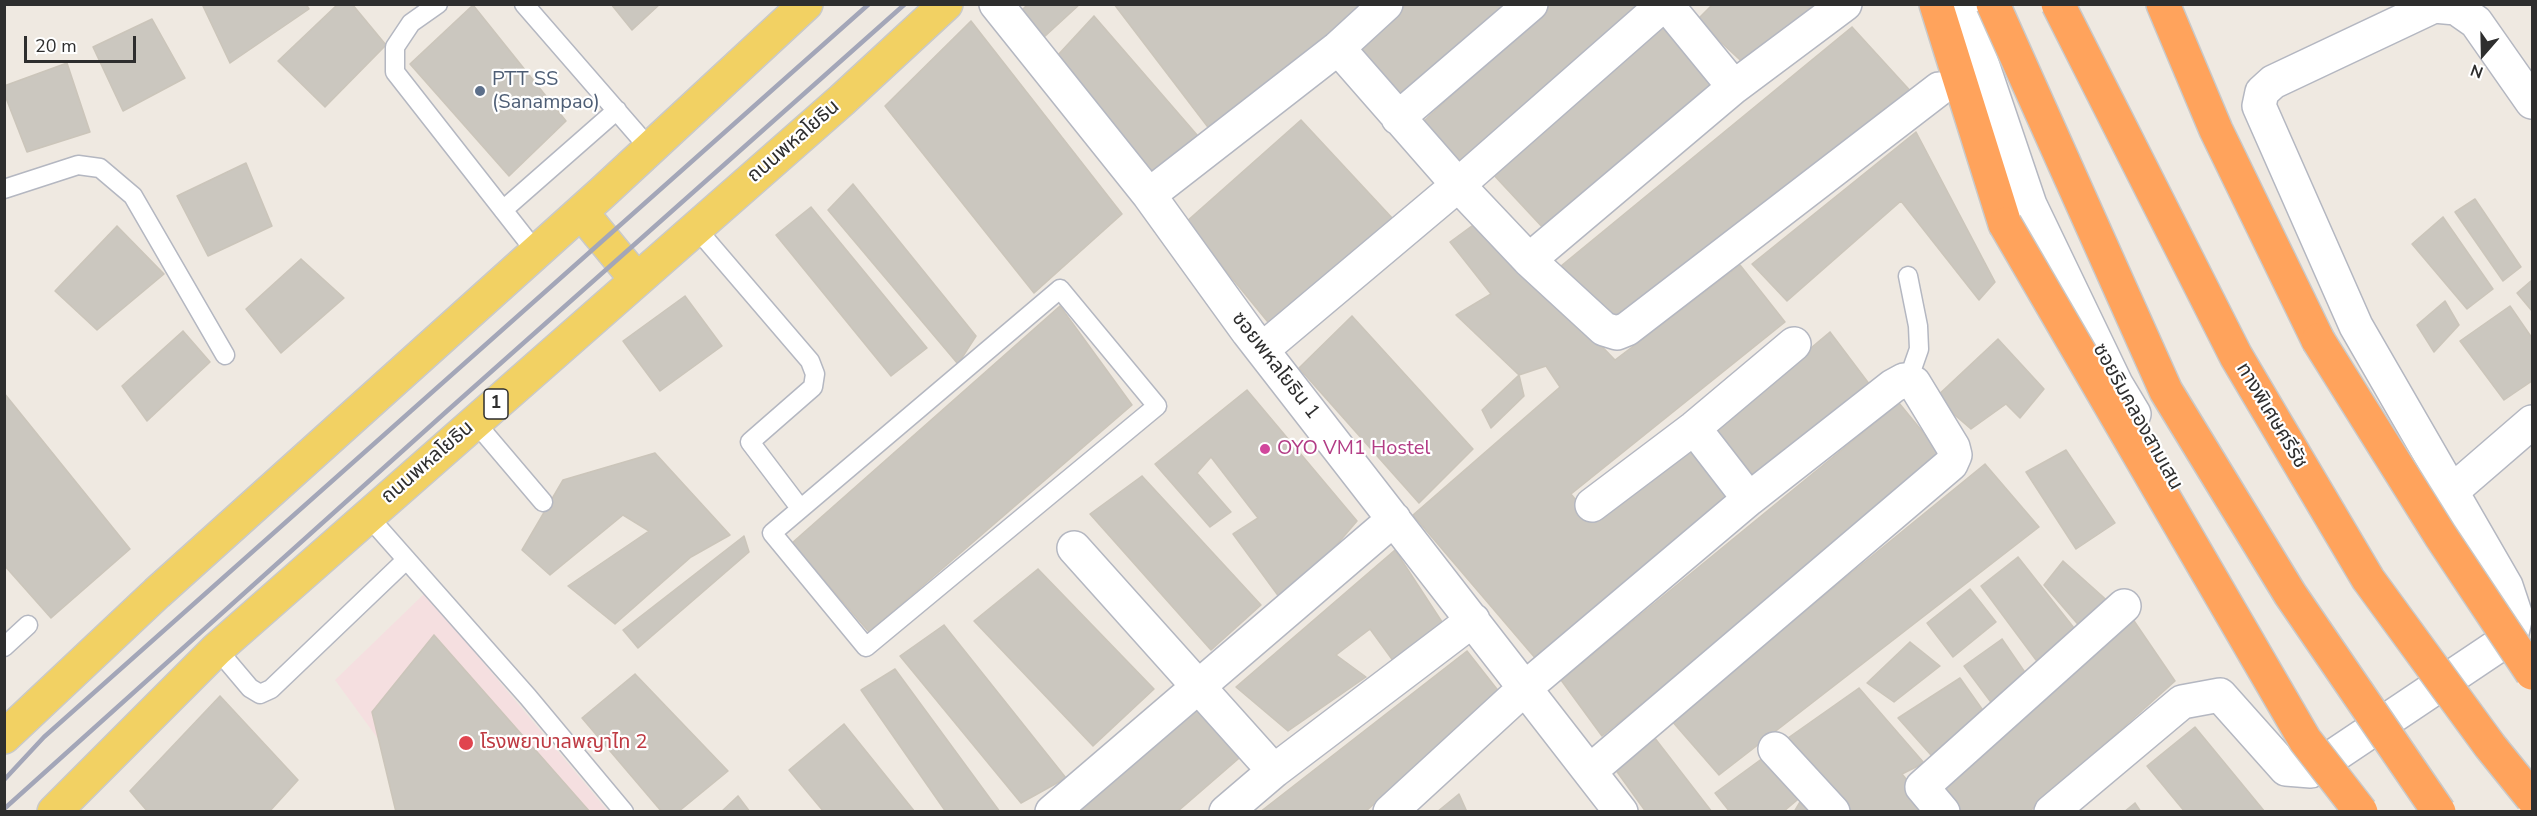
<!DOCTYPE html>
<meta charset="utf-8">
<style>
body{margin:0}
#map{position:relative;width:2537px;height:816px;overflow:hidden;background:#efe9e1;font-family:"Nunito Sans",sans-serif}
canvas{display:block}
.frame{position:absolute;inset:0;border:6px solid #2e2e2e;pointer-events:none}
.north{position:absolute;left:2453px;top:24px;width:60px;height:60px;-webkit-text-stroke:4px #fff;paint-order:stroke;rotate:200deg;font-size:16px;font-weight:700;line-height:24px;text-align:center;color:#2e2e2e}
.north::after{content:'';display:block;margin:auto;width:21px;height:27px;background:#2e2e2e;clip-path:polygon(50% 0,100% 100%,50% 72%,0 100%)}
.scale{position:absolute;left:24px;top:36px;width:112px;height:27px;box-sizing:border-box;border:3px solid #2e2e2e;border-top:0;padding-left:8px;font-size:18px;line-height:21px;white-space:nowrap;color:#2e2e2e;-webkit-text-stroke:4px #fff;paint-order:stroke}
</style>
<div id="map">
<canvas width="2537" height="816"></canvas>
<div class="frame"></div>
<div class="north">N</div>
<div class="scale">20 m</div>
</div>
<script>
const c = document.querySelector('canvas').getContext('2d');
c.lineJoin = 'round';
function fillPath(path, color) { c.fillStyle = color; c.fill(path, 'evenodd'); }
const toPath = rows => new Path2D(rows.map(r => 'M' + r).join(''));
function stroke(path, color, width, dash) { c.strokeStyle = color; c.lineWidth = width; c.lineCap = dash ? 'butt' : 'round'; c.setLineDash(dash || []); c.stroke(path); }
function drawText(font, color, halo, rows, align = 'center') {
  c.font = font + ' "Nunito Sans","Noto Sans Thai",sans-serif'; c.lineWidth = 4.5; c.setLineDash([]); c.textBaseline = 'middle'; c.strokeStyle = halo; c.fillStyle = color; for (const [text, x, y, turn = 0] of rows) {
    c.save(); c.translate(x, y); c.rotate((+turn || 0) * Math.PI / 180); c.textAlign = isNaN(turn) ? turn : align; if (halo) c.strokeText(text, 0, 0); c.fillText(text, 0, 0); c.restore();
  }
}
const medical = toPath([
 [425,593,608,811,422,811,427,806,335,680]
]);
const building = toPath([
 [202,4,306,4,309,9,230,63,202,4],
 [338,4,352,4,386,45,325,107,278,61,338,4],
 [611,4,660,4,632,30,611,4],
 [1028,4,1080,4,1043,38,1017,15,1028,4],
 [1114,4,1365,4,1217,139,1114,4],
 [1407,4,1514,4,1404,103,1357,49,1407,4],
 [1549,4,1650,4,1461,170,1423,122,1549,4],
 [1713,4,1823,4,1752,71,1697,20,1713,4],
 [473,5,566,121,509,176,410,64,473,5],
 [1094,16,1204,143,1153,178,1057,56,1094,16],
 [152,19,185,78,123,111,93,47,152,19],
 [971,21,1122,214,1034,293,885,106,971,21],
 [1667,21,1718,88,1545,230,1491,172,1667,21],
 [1852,27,1915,96,1622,323,1561,266,1852,27],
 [67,63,90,132,27,152,4,93,4,86,67,63],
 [1301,120,1394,220,1272,327,1186,222,1301,120],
 [1916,132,1995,282,1979,300,1901,201,1787,301,1752,264,1916,132],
 [246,163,272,226,208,256,177,196,246,163],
 [853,184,976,336,958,364,828,210,853,184],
 [2475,199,2521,267,2503,281,2455,212,2475,199],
 [811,207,927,348,891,376,776,235,811,207],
 [2443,217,2493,289,2467,309,2412,244,2443,217],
 [1480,220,1615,360,1740,265,1785,322,1571,494,1589,516,1683,441,1740,501,1536,659,1413,515,1560,387,1546,366,1519,375,1456,315,1491,294,1450,242,1480,220],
 [117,226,164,274,97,330,55,291,117,226],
 [301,259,344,298,281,353,246,309,301,259],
 [2532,280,2532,311,2517,293,2532,280],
 [685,296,722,346,660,391,623,341,685,296],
 [2445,301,2459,325,2434,352,2417,325,2445,301],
 [1060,306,1132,405,869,632,792,543,1060,306],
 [2510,306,2532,338,2532,381,2504,400,2460,341,2510,306],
 [1352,316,1473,449,1419,503,1299,368,1352,316],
 [183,331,210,362,147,421,122,386,183,331],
 [1830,332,1873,389,1760,483,1714,429,1830,332],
 [1998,339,2044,389,2020,418,2006,404,1971,429,1935,398,1998,339],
 [1519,375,1524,396,1491,428,1482,410,1519,375],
 [1247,390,1357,521,1285,605,1233,534,1258,518,1211,457,1197,473,1231,512,1210,527,1155,464,1247,390],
 [4,393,130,549,51,618,4,565,4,393],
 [1899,403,1944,458,1602,736,1561,680,1899,403],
 [2066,450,2115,523,2076,549,2026,472,2066,450],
 [655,453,730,535,691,557,615,624,568,586,649,531,623,515,550,575,522,550,563,480,655,453],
 [1985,464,2039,527,1719,775,1671,720,1985,464],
 [1142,476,1261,605,1211,650,1090,514,1142,476],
 [744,536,749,552,638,648,623,630,744,536],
 [1395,550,1444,625,1394,662,1370,629,1336,655,1366,677,1288,731,1236,687,1395,550],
 [2018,557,2078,633,2036,660,1981,586,2018,557],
 [2063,561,2111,604,2082,629,2044,585,2063,561],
 [1038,569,1154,689,1093,746,974,621,1038,569],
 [1970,589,1996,622,1953,657,1927,623,1970,589],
 [2130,615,2175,681,2029,812,1954,812,1935,790,2130,615],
 [944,625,1066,778,1021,803,900,656,944,625],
 [434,635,590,812,396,812,372,712,434,635],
 [2002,639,2033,684,1999,713,1964,666,2002,639],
 [1910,642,1940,666,1894,702,1867,683,1910,642],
 [1467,651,1500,693,1365,812,1260,812,1467,651],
 [895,669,1000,812,946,812,861,690,895,669],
 [635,674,728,771,678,812,662,812,582,718,635,674],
 [1960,678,1987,716,1939,764,1898,718,1960,678],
 [1859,688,1924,763,1902,774,1933,812,1843,812,1813,777,1788,738,1859,688],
 [220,696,298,780,269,812,148,812,130,791,220,696],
 [1199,704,1245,753,1177,812,1071,812,1199,704],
 [844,724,915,812,824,812,789,770,844,724],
 [2195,727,2265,812,2185,812,2147,766,2195,727],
 [1654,737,1712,812,1646,812,1615,769,1654,737],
 [1767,755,1803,795,1783,812,1730,812,1715,793,1767,755],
 [1459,794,1467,812,1437,812,1459,794],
 [738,796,750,812,721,812,738,796],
 [1800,802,1809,812,1794,812,1800,802],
 [2135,803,2141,812,2124,812,2135,803]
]);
const lane = toPath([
 [438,4,411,23,395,47,395,72,536,252],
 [524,4,650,149],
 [4,189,78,165,100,168,133,196,225,355],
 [503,210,617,110],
 [696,228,810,361,815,374,813,387,750,442,800,508],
 [1060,289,1157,406,866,647,772,533,1060,289],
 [1904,380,1912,369,1919,349,1918,326,1908,276],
 [475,422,543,502],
 [368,516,528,697,624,812],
 [4,647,28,625],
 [217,649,250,688,260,694,271,689,406,560]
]);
const street = toPath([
 [996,4,1149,195,1248,332,1621,812],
 [1666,4,1734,87],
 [1338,48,1458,185,1529,260,1604,329,1617,333,1627,329,1939,89],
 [1398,118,1531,4],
 [1149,195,1338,48,1386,4],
 [1529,260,1734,87,1845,4],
 [1263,349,1458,185,1664,4],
 [1694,428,1749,499],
 [2451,492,2532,422],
 [1592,505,1694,428,1794,344],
 [1074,548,1274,771],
 [1775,749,1833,812],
 [1052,812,1394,519],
 [1226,812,1274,771,1473,620],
 [1390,812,1525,688,1749,499,1893,386,1904,380,1914,383,1953,447,1955,455,1951,464,1590,771],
 [1943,812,1922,787,2124,606],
 [2051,812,2182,702,2220,695,2286,769,2311,771,2511,637,2516,616,2506,586,2356,326,2259,106,2262,92,2273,82,2434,6,2456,8,2476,22,2532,102]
]);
const secondary = toPath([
 [1962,4,2030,205,2116,384,2134,414]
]);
const primary = toPath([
 [581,212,637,280],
 [4,737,157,593,602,193,806,4],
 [54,812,217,649,842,100,946,4]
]);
const highway = toPath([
 [1936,4,2005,224],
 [2163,4,2216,130,2318,340]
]);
const rail = toPath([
 [4,780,44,737,869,4],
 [4,809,447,411,905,4]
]);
const highwayBridge = toPath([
 [1993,4,2166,391,2290,594,2439,812],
 [2058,4,2236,356,2368,579,2490,746,2532,798],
 [2005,224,2305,740,2361,812],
 [2318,340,2440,535,2532,673]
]);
const markers = [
 [480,91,6,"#5c6f8a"],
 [1265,449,6,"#d1479c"],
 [466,743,8,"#e0444e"]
];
const shields = [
 [496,404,24]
];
const shieldNames = [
 ["1",496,404]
];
const serviceNames = [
 ["PTT SS",492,80],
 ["(Sanampao)",492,103]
];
const streetNames = [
 ["ถนนพหลโยธิน",794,142,-41],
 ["ซอยพหลโยธิน 1",1275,366,52],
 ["ทางพิเศษศรีรัช",2271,416,59],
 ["ซอยริมคลองสามเสน",2137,417,61],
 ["ถนนพหลโยธิน",428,463,-41]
];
const hotelNames = [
 ["OYO VM1 Hostel",1277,449]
];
const healthNames = [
 ["โรงพยาบาลพญาไท 2",480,743]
];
fillPath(medical, '#f5dfe0');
fillPath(building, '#cbc7bf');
stroke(building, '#cbc5ba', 1.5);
stroke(lane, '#b4b7c1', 21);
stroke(street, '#b4b7c1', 36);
stroke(secondary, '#b4b7c1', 36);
stroke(primary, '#c9c9c9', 36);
stroke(highway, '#c9c9c9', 36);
stroke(lane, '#fff', 18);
stroke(street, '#fff', 33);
stroke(secondary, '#fff', 33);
stroke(primary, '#f2d163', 33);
stroke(highway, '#ffa35c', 33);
stroke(rail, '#a3a6b8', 4.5);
stroke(highwayBridge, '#c9c9c9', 36, []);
stroke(highwayBridge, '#ffa35c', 33);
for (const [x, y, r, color] of markers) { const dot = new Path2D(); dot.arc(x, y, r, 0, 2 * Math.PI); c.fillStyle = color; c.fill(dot); stroke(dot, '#fff', 2); }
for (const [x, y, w] of shields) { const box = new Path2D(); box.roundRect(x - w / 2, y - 15, w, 30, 4.5); c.fillStyle = '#fff'; c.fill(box); stroke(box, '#2e2e2e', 1.5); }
drawText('bold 18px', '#2e2e2e', null, shieldNames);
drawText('20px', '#4e5e75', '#fff', serviceNames, 'left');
drawText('20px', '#2e2e2e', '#fff', streetNames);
drawText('20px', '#b23c85', '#fff', hotelNames, 'left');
drawText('20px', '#be3a42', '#fff', healthNames, 'left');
</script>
